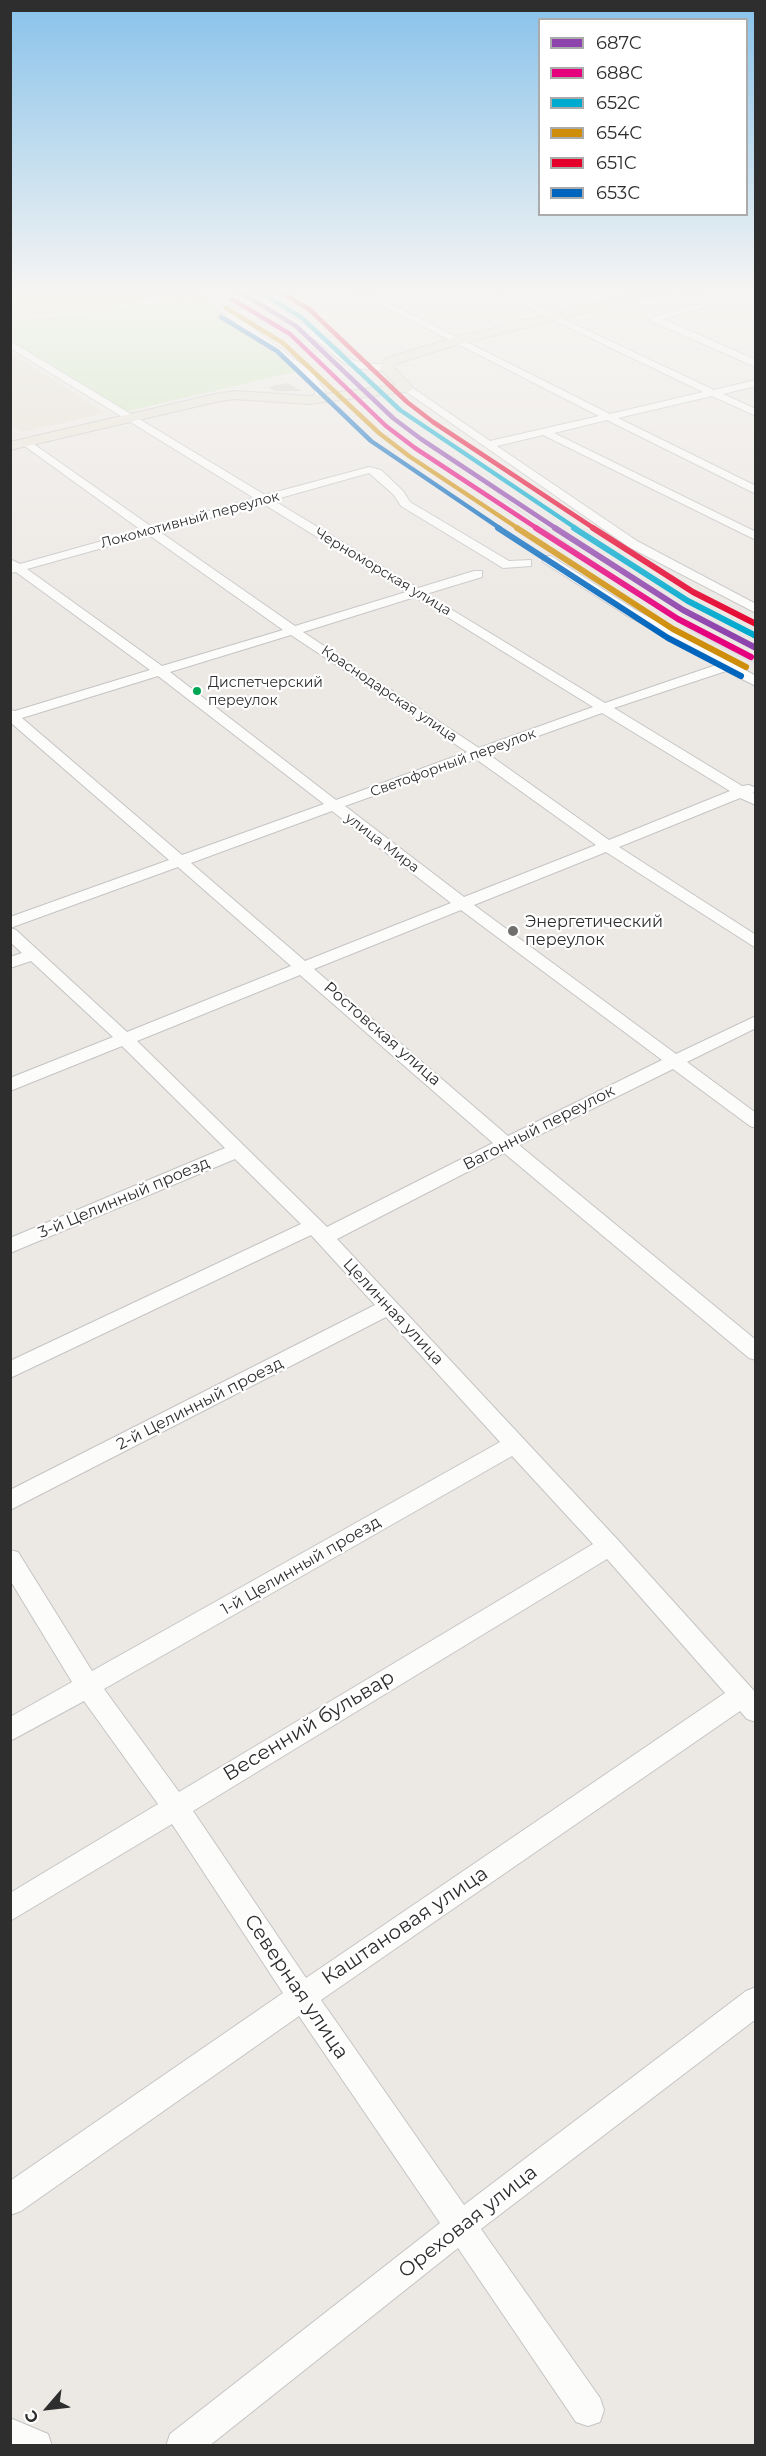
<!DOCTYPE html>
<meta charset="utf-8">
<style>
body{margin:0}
#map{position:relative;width:766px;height:2456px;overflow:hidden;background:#ece8e4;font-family:Montserrat,sans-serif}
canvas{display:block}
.frame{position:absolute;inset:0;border:12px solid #2e2e2e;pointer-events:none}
.legend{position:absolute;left:538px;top:18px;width:210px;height:198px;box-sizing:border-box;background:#fff;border:2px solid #ababab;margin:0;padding:8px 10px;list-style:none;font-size:18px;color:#2e2e2e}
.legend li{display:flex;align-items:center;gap:12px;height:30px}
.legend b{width:30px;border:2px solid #ababab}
.north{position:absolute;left:18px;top:2378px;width:60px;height:60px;-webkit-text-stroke:4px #fff;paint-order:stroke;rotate:242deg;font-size:16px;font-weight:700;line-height:24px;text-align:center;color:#2e2e2e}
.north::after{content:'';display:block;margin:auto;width:21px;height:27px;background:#2e2e2e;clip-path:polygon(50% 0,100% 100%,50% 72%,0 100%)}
</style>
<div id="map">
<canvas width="766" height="2456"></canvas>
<div class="frame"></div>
<ul class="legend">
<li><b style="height:8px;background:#8e44ad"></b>687С</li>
<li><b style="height:8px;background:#e5007d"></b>688С</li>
<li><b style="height:8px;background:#00a9ce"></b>652С</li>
<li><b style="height:8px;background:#cf8e09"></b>654С</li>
<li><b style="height:8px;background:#e4002b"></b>651С</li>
<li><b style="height:8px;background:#0065bd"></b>653С</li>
</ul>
<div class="north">С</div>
</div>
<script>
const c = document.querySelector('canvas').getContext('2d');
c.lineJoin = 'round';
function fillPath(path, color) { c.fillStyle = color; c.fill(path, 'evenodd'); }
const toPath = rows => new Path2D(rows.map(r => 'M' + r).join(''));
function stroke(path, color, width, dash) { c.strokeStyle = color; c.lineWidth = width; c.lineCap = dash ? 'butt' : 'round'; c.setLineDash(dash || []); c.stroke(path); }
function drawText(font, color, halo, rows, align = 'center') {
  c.font = font + ' Montserrat,sans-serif'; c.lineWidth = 4.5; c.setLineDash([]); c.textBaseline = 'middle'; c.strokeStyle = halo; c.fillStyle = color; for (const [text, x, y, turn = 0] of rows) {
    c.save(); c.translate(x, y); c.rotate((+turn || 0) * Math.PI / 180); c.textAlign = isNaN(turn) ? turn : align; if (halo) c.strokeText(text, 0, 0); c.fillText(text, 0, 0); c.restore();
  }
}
const education = toPath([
 [11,353,51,378,105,413,22,432,11,424]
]);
const green = toPath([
 [202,297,299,371,124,412,11,341,10,322]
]);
const cemetery = toPath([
 [10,290,193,290,196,294,13,319,11,318]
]);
const building = toPath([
 [287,383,302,391,275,391,268,387]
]);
const minor = toPath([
 [193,290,202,290,313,373,325,391,324,401,316,401,315,391,306,377,193,290],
 [239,290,249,290,329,341,347,357,358,362,386,365,391,368,386,371,356,368,341,361,323,345,239,290],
 [352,290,363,290,610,414,703,392,491,290,502,290,714,390,756,380,756,386,723,394,756,409,756,416,712,396,618,418,756,486,756,494,607,420,554,433,756,532,756,540,543,435,497,446,637,541,756,604,756,613,629,547,401,388,410,386,490,441,599,416,352,290],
 [626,290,638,290,648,295,644,298,626,290],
 [680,290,691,290,719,303,663,319,756,360,756,367,651,321,651,317,705,303,680,290],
 [10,341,265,495,369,467,381,470,403,491,410,502,509,561,531,560,531,566,503,568,401,506,394,495,369,473,273,500,418,588,474,571,482,571,482,577,426,594,605,703,716,665,626,615,543,562,543,556,551,556,634,609,756,676,756,686,726,671,614,708,742,786,749,785,756,788,753,793,756,794,756,805,740,798,619,847,756,935,756,948,606,852,474,905,676,1054,756,1016,756,1028,687,1062,756,1113,756,1128,750,1126,673,1069,519,1145,756,1340,756,1360,749,1358,504,1153,337,1239,617,1539,756,1693,756,1722,747,1719,740,1711,321,2000,464,2205,746,1991,756,1987,756,2019,481,2229,600,2398,604,2410,600,2422,588,2426,576,2422,458,2248,209,2446,166,2446,170,2434,440,2223,299,2016,21,2211,10,2215,10,2181,283,1993,172,1824,10,1921,10,1893,158,1804,84,1701,10,1741,10,1717,72,1682,10,1580,10,1550,18,1552,92,1671,500,1442,386,1317,10,1510,10,1490,375,1305,311,1235,10,1378,10,1361,301,1224,235,1159,10,1253,10,1238,225,1148,122,1046,10,1091,10,1078,113,1037,31,961,10,968,10,957,22,953,10,942,10,928,16,930,127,1032,291,966,178,867,10,928,10,917,169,860,10,722,10,710,15,711,150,670,16,572,10,573,10,559,20,564,141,530,19,442,20,440,28,440,152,527,254,498,10,348,10,341],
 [262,503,406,592,295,626,160,532,262,503],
 [149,535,283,630,162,666,27,569,149,535],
 [415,597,593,707,479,748,303,632,415,597],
 [291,635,467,752,336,800,170,672,291,635],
 [158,676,324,804,182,855,22,718,158,676],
 [602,713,730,791,609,840,488,754,602,713],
 [476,759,596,845,464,897,345,806,476,759],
 [332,811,451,903,305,961,191,863,332,811],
 [461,910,662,1060,508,1136,314,969,461,910],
 [300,975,493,1143,327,1227,137,1041,300,975],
 [512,1456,593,1544,179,1792,104,1689,512,1456],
 [607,1559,725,1693,306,1978,193,1811,607,1559],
 [10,2418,48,2434,52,2446,10,2446,10,2418]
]);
const major = toPath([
 [651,290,671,290,669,292,460,344,395,364,393,367,411,385,413,388,411,391,309,404,235,399,220,401,10,450,10,442,220,393,235,391,309,396,396,385,380,368,386,358,452,338,651,290]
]);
const railFar1 = toPath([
 [472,471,512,505,546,529]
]);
const rail = toPath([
 [544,528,661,610,702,636,756,663]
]);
const rail1Far1 = toPath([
 [237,290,296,326,393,418,421,439,557,529]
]);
const rail1 = toPath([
 [555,528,683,610,756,648]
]);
const rail2Far1 = toPath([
 [232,299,290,334,386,426,415,448,538,529]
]);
const rail2 = toPath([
 [536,528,678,619,751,657]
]);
const rail3Far1 = toPath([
 [257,290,302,318,400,410,577,529]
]);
const rail3 = toPath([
 [574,528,688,601,756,636]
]);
const rail4Far1 = toPath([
 [226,308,283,343,379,433,409,456,519,529]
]);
const rail4 = toPath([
 [517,528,673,629,746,667]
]);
const rail5Far1 = toPath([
 [277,290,309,309,407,402,433,422,595,529]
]);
const rail5 = toPath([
 [593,528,693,592,756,624]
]);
const rail6Far1 = toPath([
 [221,317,277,351,371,441,501,529]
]);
const rail6 = toPath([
 [498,528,668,638,741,676]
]);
const markers = [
 [197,691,5,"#00a651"],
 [513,931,6,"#706f6e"]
];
const farStreetnames = [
 ["Локомотивный переулок",190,520,-15],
 ["Черноморская улица",383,572,31],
 ["Краснодарская улица",389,694,34],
 ["Светофорный переулок",453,763,-20],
 ["улица Мира",382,843,37]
];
const busNames = [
 ["Диспетчерский",208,683],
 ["переулок",208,701]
];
const poiNames = [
 ["Энергетический",525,922],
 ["переулок",525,940]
];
const streetNames = [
 ["Ростовская улица",382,1034,41],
 ["Вагонный переулок",539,1128,-27],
 ["3-й Целинный проезд",124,1198,-23],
 ["Целинная улица",393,1312,47],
 ["2-й Целинный проезд",200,1404,-27],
 ["1-й Целинный проезд",301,1566,-30]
];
const nearStreetnames = [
 ["Весенний бульвар",309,1726,-31],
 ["Каштановая улица",405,1926,-34],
 ["Северная улица",296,1987,56],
 ["Ореховая улица",468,2222,-38]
];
fillPath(education, '#e6e0d3');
fillPath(green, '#cee6be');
fillPath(cemetery, '#d8e0cc');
fillPath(building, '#d1cecb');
stroke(minor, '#c5c4c5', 2);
stroke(major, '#c6c5c4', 2);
fillPath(minor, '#fcfcfb');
fillPath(major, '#e8e4d6');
stroke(railFar1, '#dfdfe1', 2);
stroke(rail, '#dfdfe1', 3);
stroke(rail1Far1, '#8e44ad', 4.5);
stroke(rail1, '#8e44ad', 6);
stroke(rail2Far1, '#e5007d', 4.5);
stroke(rail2, '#e5007d', 6);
stroke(rail3Far1, '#00a9ce', 4.5);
stroke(rail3, '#00a9ce', 6);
stroke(rail4Far1, '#cf8e09', 4.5);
stroke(rail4, '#cf8e09', 6);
stroke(rail5Far1, '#e4002b', 4.5);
stroke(rail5, '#e4002b', 6);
stroke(rail6Far1, '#0065bd', 4.5);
stroke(rail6, '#0065bd', 6);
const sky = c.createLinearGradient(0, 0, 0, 634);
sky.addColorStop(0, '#88c2ea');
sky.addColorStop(0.46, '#f6f5f3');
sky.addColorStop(1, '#f6f5f300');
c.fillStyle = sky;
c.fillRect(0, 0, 766, 634);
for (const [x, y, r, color] of markers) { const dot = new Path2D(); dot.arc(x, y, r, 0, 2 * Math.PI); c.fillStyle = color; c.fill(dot); stroke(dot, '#fff', 2); }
drawText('14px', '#2e2e2e', '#fff', farStreetnames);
drawText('14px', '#2e2e2e', '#fff', busNames, 'left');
drawText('16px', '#2e2e2e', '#fff', poiNames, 'left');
drawText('16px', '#2e2e2e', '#fff', streetNames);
drawText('20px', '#2e2e2e', '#fff', nearStreetnames);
</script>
